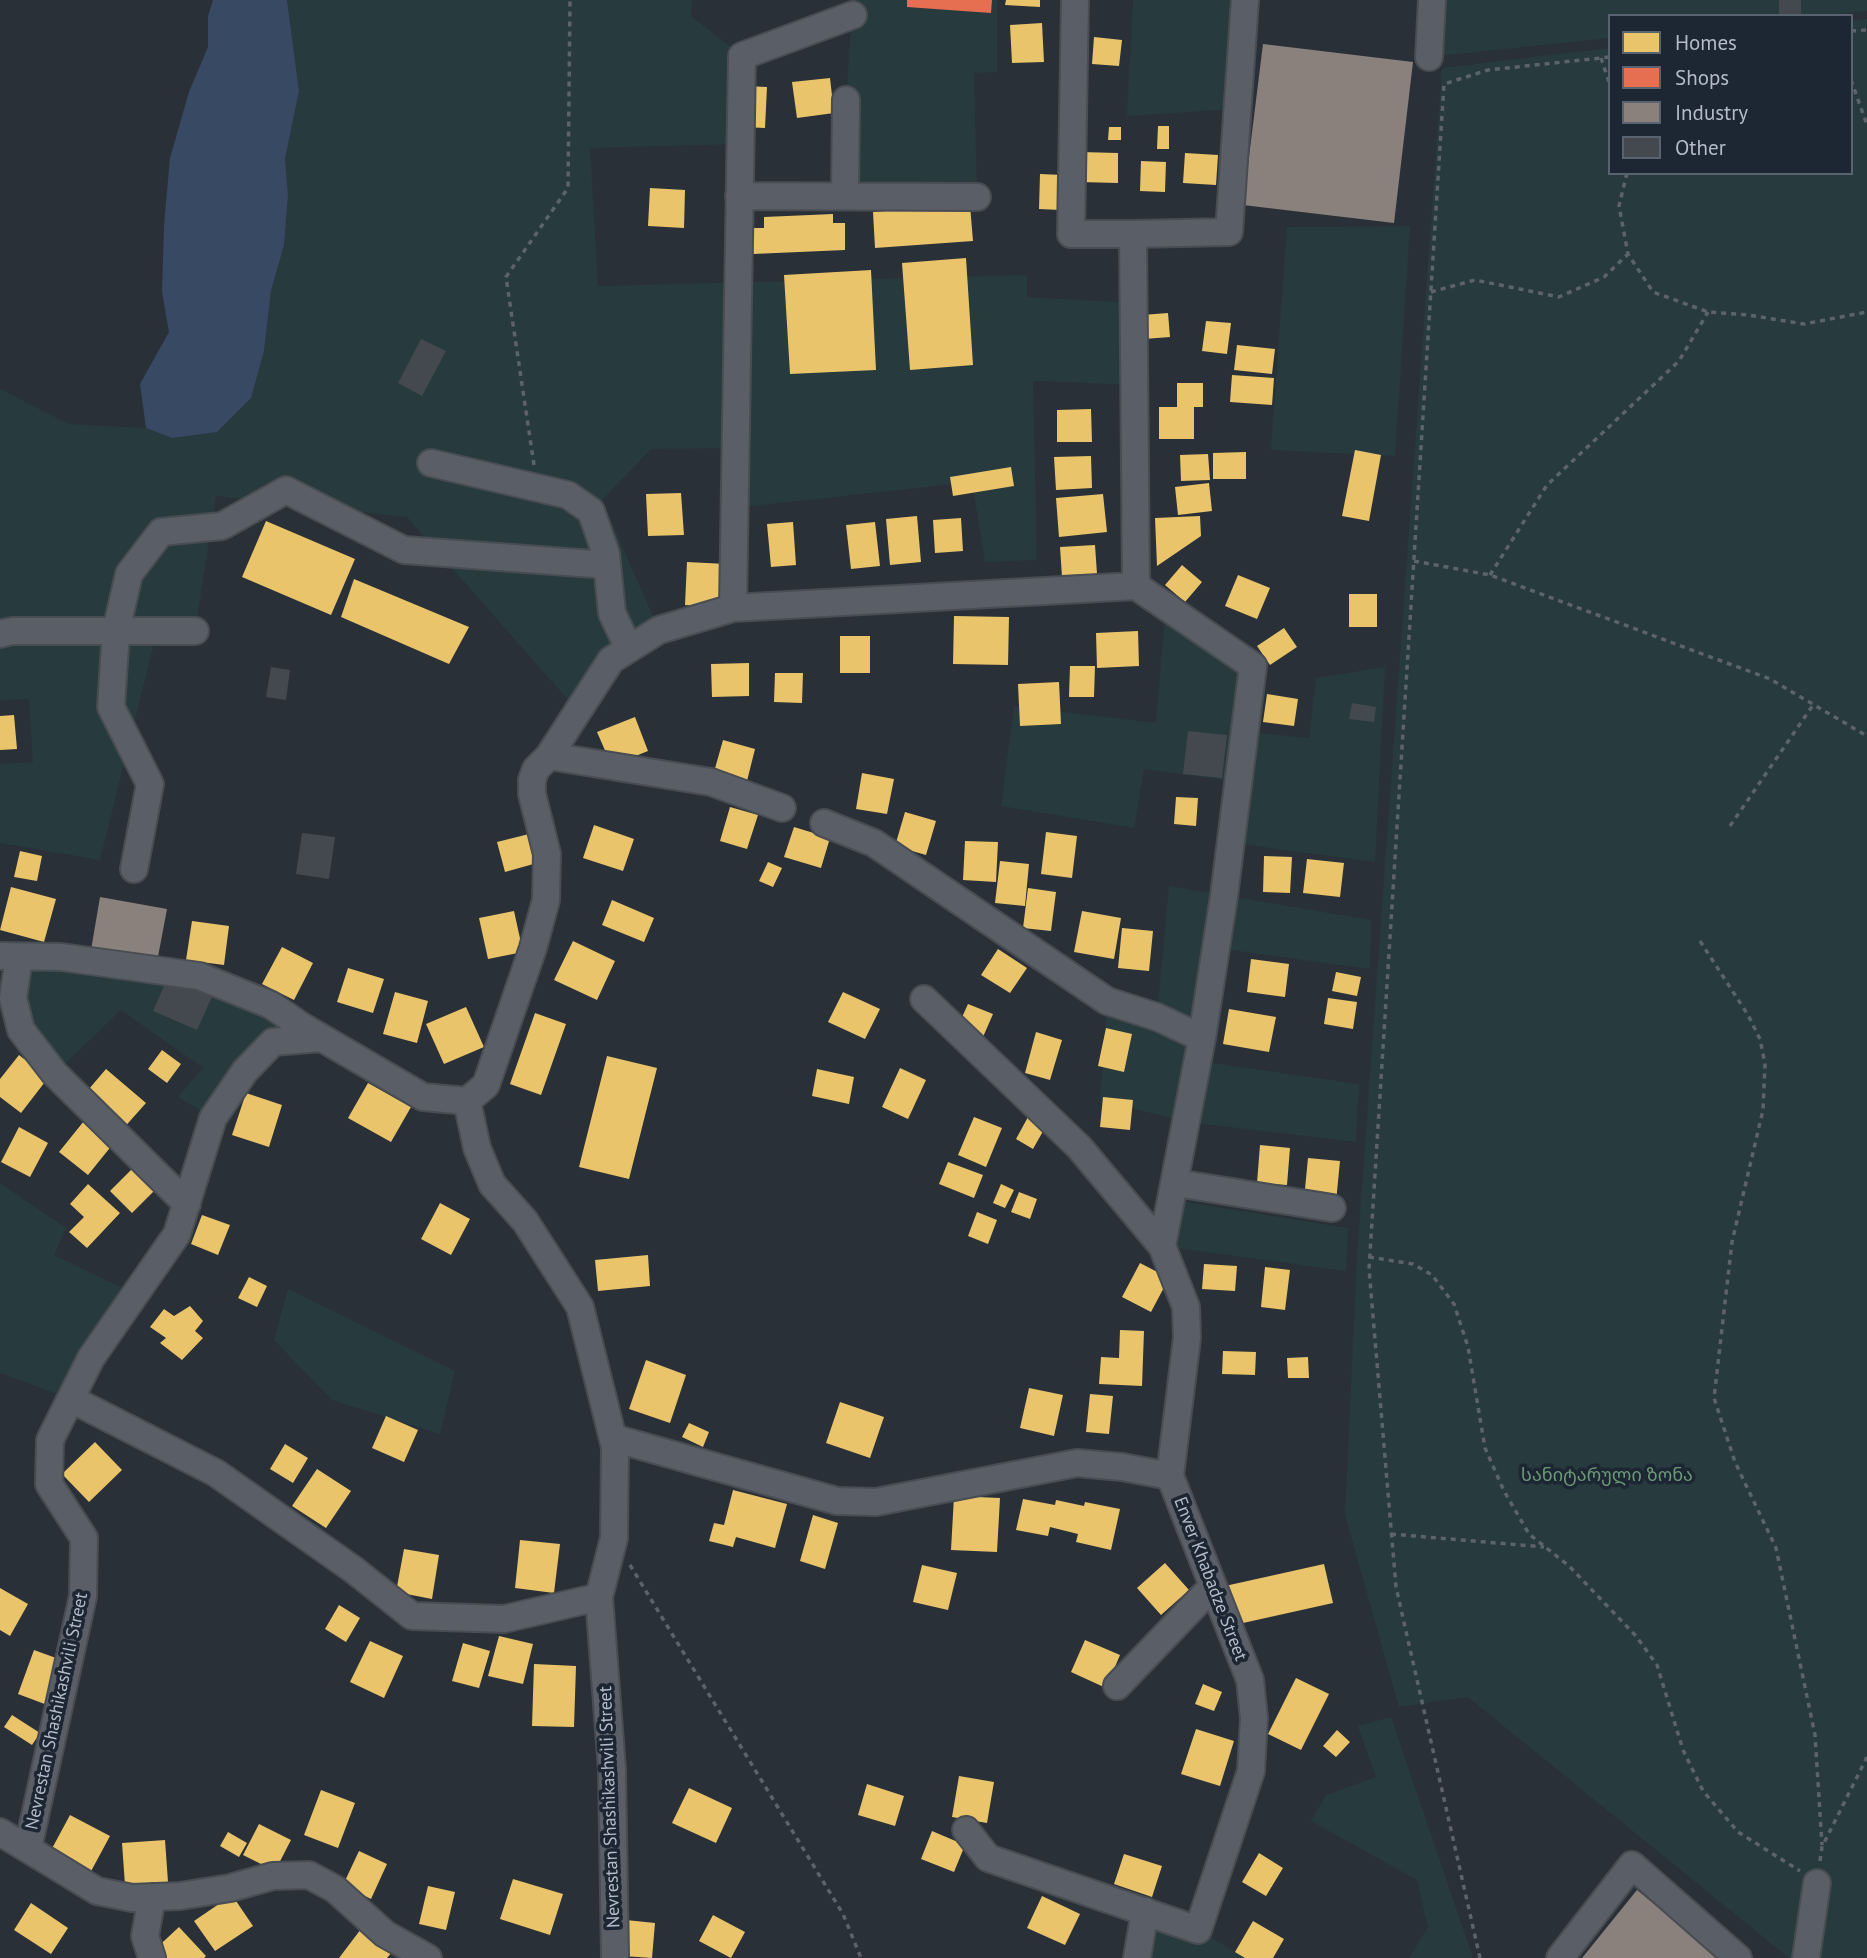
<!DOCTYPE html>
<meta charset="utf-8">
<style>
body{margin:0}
#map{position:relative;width:1867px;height:1958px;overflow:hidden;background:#2a3038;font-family:"PT Sans",sans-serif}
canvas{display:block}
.legend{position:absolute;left:1608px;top:14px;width:245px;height:161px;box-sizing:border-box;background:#1d2633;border:2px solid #59626f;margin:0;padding:9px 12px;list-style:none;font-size:21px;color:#b4bcc9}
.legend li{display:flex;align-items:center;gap:14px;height:35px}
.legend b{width:35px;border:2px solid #59626f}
</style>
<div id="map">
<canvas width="1867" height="1958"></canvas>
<ul class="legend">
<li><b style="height:19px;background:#e9c46a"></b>Homes</li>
<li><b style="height:19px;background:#e76f51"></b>Shops</li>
<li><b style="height:19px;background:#8a817c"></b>Industry</li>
<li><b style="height:19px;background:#444950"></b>Other</li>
</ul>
</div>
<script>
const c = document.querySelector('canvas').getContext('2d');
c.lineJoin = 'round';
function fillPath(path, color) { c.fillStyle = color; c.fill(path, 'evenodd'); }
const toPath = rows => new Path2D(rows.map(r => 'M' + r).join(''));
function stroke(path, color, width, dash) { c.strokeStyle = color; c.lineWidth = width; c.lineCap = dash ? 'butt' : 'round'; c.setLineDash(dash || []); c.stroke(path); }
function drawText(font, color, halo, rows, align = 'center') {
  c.font = font + ' "PT Sans","Noto Sans Georgian",sans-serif'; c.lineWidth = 7; c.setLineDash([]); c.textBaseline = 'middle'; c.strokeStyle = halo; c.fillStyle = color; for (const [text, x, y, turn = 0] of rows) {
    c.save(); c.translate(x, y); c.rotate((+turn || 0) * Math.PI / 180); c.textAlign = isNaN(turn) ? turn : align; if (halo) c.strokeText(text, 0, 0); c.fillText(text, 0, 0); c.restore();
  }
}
const green = toPath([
 [287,0,692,0,691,16,742,56,740,144,590,148,598,286,1027,275,1027,297,1134,303,1135,385,1033,381,1037,560,985,562,972,482,734,508,735,448,651,449,602,500,659,630,577,710,407,517,216,496,195,631,157,631,100,860,0,843,0,764,33,762,29,699,0,700,0,389,69,424,146,428,172,438,264,351,271,291,284,245,288,195,285,159,299,91],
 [853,0,997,0,997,72,974,73,977,197,845,196,846,100],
 [1133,0,1245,0,1237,109,1127,116],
 [1432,0,1867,0,1867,11,1822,16,1610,16,1610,38,1429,57],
 [1867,19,1867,1958,1789,1958,1468,1697,1399,1707,1345,1515,1357,1257,1442,68,1610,48,1610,173,1851,173,1851,21],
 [1410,226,1395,456,1271,450,1287,227],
 [1166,605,1244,665,1224,780,1144,769,1134,828,1001,806,1014,706,1156,723],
 [1385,667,1375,862,1232,843,1249,732,1309,738,1316,678],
 [1169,886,1371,920,1370,969,1216,948,1199,1061,1359,1084,1356,1142,1187,1122,1100,1100,1107,1001,1157,1016],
 [19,957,199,976,303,1027,273,1042,213,1118,178,1097,203,1068,121,1010,55,1074,21,1030],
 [0,1183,66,1228,54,1255,135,1294,71,1399,0,1373],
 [1173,1200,1348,1228,1346,1271,1162,1246],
 [288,1289,455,1371,440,1434,332,1400,274,1340],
 [1391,1717,1473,1958,1409,1958,1428,1927,1417,1880,1311,1821,1326,1795,1376,1777,1358,1726],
 [1145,1911,1198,1930,1246,1958,1137,1958]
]);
const water = toPath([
 [213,0,287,0,299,91,285,159,288,195,284,245,271,291,264,351,251,398,217,432,172,438,146,428,140,384,169,332,162,292,164,225,170,158,189,92,208,47,208,16]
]);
const homes = toPath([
 [1006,0,1040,0,1040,7,1005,5],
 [1042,23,1044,62,1012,63,1010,25],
 [1094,37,1122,40,1119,66,1092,64],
 [830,78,834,113,797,118,792,82],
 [746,86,767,87,765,128,744,127],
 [1158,126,1169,126,1169,149,1157,149],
 [1109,127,1121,127,1121,140,1108,140],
 [1081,152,1118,153,1118,183,1080,182],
 [1185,153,1218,155,1216,185,1183,183],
 [1141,161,1166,162,1165,192,1140,191],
 [1040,174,1063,175,1061,210,1039,209],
 [650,188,685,190,684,228,648,226],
 [970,205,973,241,875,248,873,212],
 [833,214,833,223,845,223,845,250,753,254,752,228,764,228,764,217],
 [966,258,973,365,910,370,902,263],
 [871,270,876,370,790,374,784,275],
 [1168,313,1170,337,1144,339,1142,315],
 [1206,321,1231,323,1227,354,1202,351],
 [1237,345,1275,349,1272,374,1234,370],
 [1232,375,1274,378,1272,405,1230,402],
 [1177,383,1203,383,1203,407,1194,407,1194,439,1159,439,1159,407,1177,407],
 [1091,409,1092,442,1057,442,1057,410],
 [1355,450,1381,455,1369,521,1342,516],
 [1246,452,1246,479,1213,479,1213,453],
 [1208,454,1210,480,1181,481,1180,455],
 [1091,456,1092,488,1056,490,1054,457],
 [1011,467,1014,486,953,496,950,477],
 [1209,483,1212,511,1178,515,1175,487],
 [681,493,684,535,648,536,646,494],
 [1103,494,1107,532,1059,537,1056,498],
 [917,516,921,562,890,565,886,519],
 [1200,516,1201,536,1157,566,1155,518],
 [961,518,963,551,935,553,933,520],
 [266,521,355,559,331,615,242,577],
 [793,522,796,565,771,567,767,524],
 [875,522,880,566,851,569,846,525],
 [1095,545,1097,574,1062,577,1060,547],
 [687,562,726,564,725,594,712,607,685,605],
 [1182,565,1202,582,1185,602,1165,585],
 [1238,575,1270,588,1257,619,1225,606],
 [354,579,469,627,449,664,341,617],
 [1349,594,1377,594,1377,627,1349,627],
 [954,616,1009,617,1008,665,953,664],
 [1284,628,1297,647,1270,665,1257,646],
 [1138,631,1139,666,1097,668,1096,633],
 [840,636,870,636,870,673,840,673],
 [749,663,749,696,712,697,711,664],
 [1070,666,1095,666,1094,697,1069,697],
 [775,673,803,673,802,703,774,702],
 [1059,682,1061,724,1020,726,1018,684],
 [1267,694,1298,699,1294,726,1263,722],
 [14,715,17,749,0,750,0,716],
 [635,717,648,751,623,761,607,755,597,732],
 [723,740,755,749,747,781,714,772],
 [862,773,894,779,887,814,856,809],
 [1176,797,1198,798,1196,826,1174,824],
 [730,807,758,815,747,849,720,841],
 [905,812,936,821,926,855,895,846],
 [594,825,634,839,623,871,583,858],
 [794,827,830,838,821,868,784,857],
 [1046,832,1077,836,1072,878,1041,874],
 [529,834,537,863,505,872,497,842],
 [965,841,998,842,996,882,963,880],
 [20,851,42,856,37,881,14,877],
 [1264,856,1292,857,1290,893,1263,892],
 [1307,859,1344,863,1340,897,1303,893],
 [1000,861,1029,864,1025,906,995,903],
 [768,862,782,868,773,887,759,881],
 [11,887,56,899,44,942,0,930],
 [1028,888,1056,892,1051,931,1023,928],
 [612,900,654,918,644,942,602,925],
 [514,911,523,952,488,959,479,918],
 [1082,911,1121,918,1114,959,1074,952],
 [192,921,229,926,224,965,186,960],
 [1122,928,1153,931,1149,971,1118,968],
 [573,941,615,961,597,1000,554,980],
 [282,947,313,963,294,1000,262,984],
 [998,949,1027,968,1010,993,981,975],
 [1251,959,1289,964,1285,997,1247,992],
 [348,968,384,979,373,1013,337,1002],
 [1336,972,1361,977,1357,996,1332,991],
 [395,992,428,1001,417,1043,383,1034],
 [843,992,880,1009,865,1039,828,1022],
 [1328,998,1357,1002,1353,1029,1324,1024],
 [968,1004,993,1014,983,1037,958,1026],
 [466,1007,484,1047,444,1064,426,1024],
 [1229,1009,1276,1017,1269,1052,1223,1044],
 [535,1013,566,1024,541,1095,510,1084],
 [1106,1028,1132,1034,1124,1072,1098,1066],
 [1036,1032,1062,1040,1050,1080,1025,1073],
 [162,1050,181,1064,167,1083,148,1069],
 [19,1055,48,1078,21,1113,0,1097,0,1079],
 [607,1056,657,1068,629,1179,579,1167],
 [900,1068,926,1080,908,1119,882,1107],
 [106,1069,146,1103,122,1130,83,1096],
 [817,1069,854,1077,849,1104,812,1096],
 [368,1083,411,1107,391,1142,348,1118],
 [246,1093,282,1105,269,1147,232,1135],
 [1103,1097,1133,1100,1130,1130,1100,1127],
 [974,1117,1002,1128,986,1167,958,1155],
 [1028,1117,1046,1126,1033,1149,1016,1139],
 [84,1121,113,1144,88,1175,59,1152],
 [19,1127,48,1143,30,1177,1,1162],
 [1260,1145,1290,1148,1287,1185,1257,1183],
 [1308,1158,1340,1161,1336,1202,1304,1199],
 [948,1162,983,1175,974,1198,939,1184],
 [132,1169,154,1191,132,1213,110,1191],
 [88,1184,120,1213,87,1248,69,1232,84,1217,70,1204],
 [1001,1184,1014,1190,1005,1208,993,1203],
 [1019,1192,1037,1199,1030,1219,1011,1212],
 [440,1203,470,1219,451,1255,421,1239],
 [977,1212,997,1220,988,1244,968,1236],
 [202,1215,230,1225,218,1255,191,1244],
 [648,1255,650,1286,598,1291,595,1260],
 [1140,1263,1169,1278,1151,1312,1122,1297],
 [1204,1264,1237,1266,1235,1291,1202,1289],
 [1265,1267,1290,1270,1285,1310,1261,1307],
 [249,1277,267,1286,257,1307,238,1298],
 [190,1306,203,1321,195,1331,203,1338,182,1360,160,1343,166,1338,150,1327,164,1309,174,1316],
 [1120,1330,1144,1331,1142,1386,1099,1384,1101,1357,1119,1358],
 [1223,1351,1256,1352,1255,1375,1222,1374],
 [1308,1357,1309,1378,1288,1378,1287,1358],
 [646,1360,686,1375,670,1423,629,1409],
 [1029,1388,1063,1395,1054,1436,1020,1428],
 [1090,1394,1113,1396,1109,1434,1086,1432],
 [840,1402,884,1417,870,1458,826,1443],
 [386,1416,418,1430,404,1462,372,1448],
 [689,1423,709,1432,703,1447,682,1437],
 [95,1442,122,1470,89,1502,62,1474],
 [285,1444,308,1458,293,1483,270,1469],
 [317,1469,351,1491,326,1528,292,1506],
 [733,1490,787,1504,775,1548,736,1537,733,1547,709,1541,714,1523,724,1525],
 [954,1496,1000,1498,997,1552,951,1550],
 [1023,1499,1055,1505,1056,1500,1084,1506,1085,1502,1120,1509,1111,1550,1076,1542,1078,1534,1050,1527,1048,1536,1016,1530],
 [813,1515,838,1523,825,1569,800,1561],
 [520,1540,560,1544,554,1593,515,1588],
 [404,1549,439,1555,432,1599,396,1592],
 [1165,1563,1189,1590,1161,1615,1137,1588],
 [1324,1564,1333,1603,1234,1625,1225,1586],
 [922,1565,957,1573,948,1610,913,1602],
 [0,1588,28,1604,10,1636,0,1630],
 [339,1605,360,1618,346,1642,325,1629],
 [499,1636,533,1644,523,1684,488,1676],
 [1085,1640,1120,1655,1106,1688,1071,1672],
 [370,1641,403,1656,384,1698,350,1682],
 [463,1643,490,1651,479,1688,452,1681],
 [34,1650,67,1662,50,1706,18,1694],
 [534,1664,576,1666,574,1727,532,1726],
 [1296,1678,1329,1694,1301,1750,1268,1734],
 [1203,1684,1222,1692,1214,1711,1195,1704],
 [12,1715,40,1733,32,1745,4,1727],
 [1196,1729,1234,1741,1220,1786,1181,1774],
 [1337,1730,1350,1742,1336,1757,1323,1746],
 [959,1776,994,1782,987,1823,952,1817],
 [867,1784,904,1796,895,1826,858,1815],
 [689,1788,732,1808,716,1843,672,1823],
 [321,1790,355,1803,338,1848,304,1835],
 [70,1815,110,1836,89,1875,49,1854],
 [259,1824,291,1840,275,1871,243,1855],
 [932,1831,965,1845,954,1872,921,1859],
 [228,1832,247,1843,239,1857,220,1846],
 [165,1840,168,1882,125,1885,122,1843],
 [359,1851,387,1864,371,1899,343,1885],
 [1259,1853,1283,1868,1266,1896,1242,1882],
 [1124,1854,1162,1866,1152,1897,1114,1884],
 [513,1879,563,1894,550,1935,500,1919],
 [428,1886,455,1892,446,1930,419,1924],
 [232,1895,253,1926,215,1951,194,1921],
 [1042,1896,1080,1914,1065,1945,1027,1928],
 [31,1903,68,1928,51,1954,14,1930],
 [713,1915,745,1932,731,1958,699,1941],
 [626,1920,655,1923,652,1958,623,1956],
 [1253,1921,1284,1939,1273,1958,1245,1958,1235,1952],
 [179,1927,206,1956,204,1958,154,1958,150,1954],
 [361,1929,392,1952,387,1958,339,1958]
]);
const shops = toPath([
 [907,0,992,0,991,13,907,7]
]);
const industry = toPath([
 [1263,44,1413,62,1394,223,1243,205],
 [100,897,167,909,157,962,91,950],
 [1637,1890,1720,1958,1582,1958]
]);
const building = toPath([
 [1779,0,1801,0,1801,16,1779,16],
 [421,339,446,351,422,396,398,383],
 [271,667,290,670,286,700,266,697],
 [1352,703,1376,707,1374,722,1349,719],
 [1188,731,1227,735,1222,778,1183,774],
 [302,833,335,837,329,879,296,874],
 [168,977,212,997,197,1030,153,1011]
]);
const path = toPath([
 [1851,31,1867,30],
 [1601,58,1610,85],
 [1851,80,1867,125],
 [1627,173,1619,206,1628,254,1653,292,1708,312,1748,315,1804,324,1867,312],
 [1431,292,1475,280,1559,297,1604,277,1628,254],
 [534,465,506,277,568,188,570,0],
 [1414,561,1490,575,1770,679,1867,736],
 [1490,575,1547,485,1679,361,1708,312],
 [1730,826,1813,705],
 [1700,941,1748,1015,1760,1039,1765,1064,1763,1110,1732,1242,1714,1398,1735,1462,1776,1548,1815,1735,1822,1845],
 [1369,1257,1413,1264,1432,1275,1454,1304,1468,1347,1485,1448,1504,1491,1529,1534,1569,1566,1636,1636,1657,1665,1683,1750,1703,1791,1738,1832,1800,1871],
 [1391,1534,1544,1547],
 [630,1565,843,1914,861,1958],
 [1820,1861,1822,1847,1867,1757],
 [1480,1958,1396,1587,1369,1269,1444,84,1488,70,1610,57]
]);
const minor = toPath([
 [1075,0,1071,234,1133,234,1136,586],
 [1429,57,1432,0],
 [739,196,977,197],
 [845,196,846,100],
 [1133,234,1229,232,1245,0],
 [431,463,568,495,591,511,606,554,612,613,629,649],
 [733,608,742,56,853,15],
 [0,634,12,631,195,631],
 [549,756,711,782,782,808],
 [824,823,874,843,1107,1001,1157,1017,1202,1038,1162,1246],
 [134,869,150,784,111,707,116,631,129,574,161,532,222,526,286,490,404,550,607,565],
 [0,956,61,957,199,976,271,1005,303,1027,423,1097,467,1101],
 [19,957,13,998,21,1030,55,1074,187,1204],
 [924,999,1079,1147,1162,1246,1186,1307,1187,1338,1170,1476],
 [467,1101,486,1085,533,948,546,900,547,854,532,794,532,780,536,769,549,756,611,660,659,630,733,608,1136,586,1253,666,1224,896,1202,1038],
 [467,1101,477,1148,492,1184,525,1221,580,1307,615,1447,614,1538,599,1597,612,1769,615,1958],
 [1176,1183,1332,1208],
 [71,1399,216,1473,354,1570,412,1616,504,1619,599,1597],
 [613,1438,837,1501,876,1502,1077,1463,1122,1467,1170,1476,1250,1680,1254,1718,1251,1771,1198,1930,988,1858,966,1830],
 [1117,1686,1213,1586],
 [0,1832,97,1891,132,1898,180,1896,230,1888,273,1876,309,1875,335,1889,385,1934,428,1958],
 [28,1848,83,1596,84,1538,49,1484,50,1440,91,1358,177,1234,213,1118,245,1071,273,1042,321,1038],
 [152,1897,145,1936,152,1958],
 [1137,1958,1145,1911],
 [1560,1958,1632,1865,1738,1958],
 [1806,1958,1817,1883]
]);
const parkNames = [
 ["სანიტარული ზონა",1607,1476]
];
const streetNames = [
 ["Enver Khabadze Street",1210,1579,69],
 ["Nevrestan Shashikashvili Street",57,1711,-78],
 ["Nevrestan Shashikashvili Street",610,1807,-92]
];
fillPath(green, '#273a3e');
fillPath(water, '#384963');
fillPath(homes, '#e9c46a');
fillPath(shops, '#e76f51');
fillPath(industry, '#8a817c');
fillPath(building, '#444950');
stroke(minor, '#484c53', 30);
stroke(path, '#5d636a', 3.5, [5, 5]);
stroke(minor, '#5a5e66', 26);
drawText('18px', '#6b9a76', '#1d2633', parkNames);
drawText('18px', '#b4bcc9', '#1d2633', streetNames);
</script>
